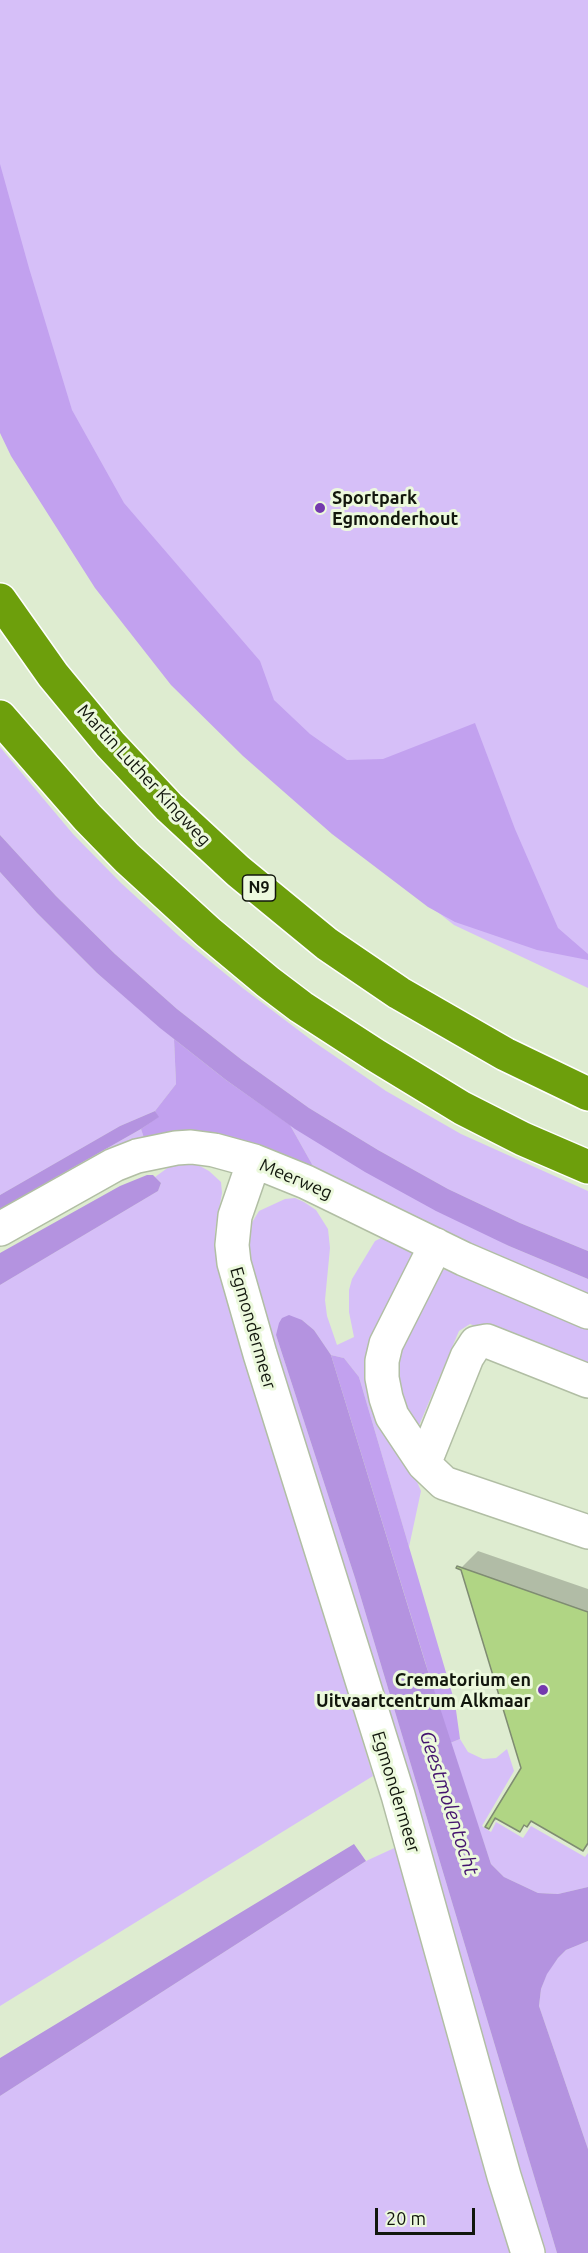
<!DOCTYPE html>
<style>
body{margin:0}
#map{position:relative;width:588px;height:2253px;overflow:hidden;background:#deecd0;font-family:Ubuntu,sans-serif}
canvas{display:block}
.scale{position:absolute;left:375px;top:2208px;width:100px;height:27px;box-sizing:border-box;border:3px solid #12170d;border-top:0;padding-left:8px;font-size:18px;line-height:21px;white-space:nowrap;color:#12170d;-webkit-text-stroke:4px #ecf9dd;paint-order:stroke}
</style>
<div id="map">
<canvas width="588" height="2253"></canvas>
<div class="scale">20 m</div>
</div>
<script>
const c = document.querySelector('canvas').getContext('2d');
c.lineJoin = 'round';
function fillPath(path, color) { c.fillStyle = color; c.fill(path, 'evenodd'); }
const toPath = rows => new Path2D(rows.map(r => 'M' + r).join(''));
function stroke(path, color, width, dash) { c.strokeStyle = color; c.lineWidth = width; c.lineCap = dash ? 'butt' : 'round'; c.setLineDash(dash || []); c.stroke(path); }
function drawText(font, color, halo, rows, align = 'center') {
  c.font = font + ' Ubuntu,sans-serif'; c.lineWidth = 6; c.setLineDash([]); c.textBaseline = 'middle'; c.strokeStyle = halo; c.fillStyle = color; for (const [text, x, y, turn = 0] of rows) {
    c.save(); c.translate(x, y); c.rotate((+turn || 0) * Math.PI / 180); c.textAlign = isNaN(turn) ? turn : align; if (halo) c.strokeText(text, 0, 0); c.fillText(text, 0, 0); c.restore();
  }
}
const green = toPath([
 [0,0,588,0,588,988,454,925,291,796,0,417],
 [0,747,73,834,121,883,179,936,244,989,314,1042,386,1091,461,1134,588,1191,588,1251,520,1223,448,1189,378,1150,309,1108,242,1060,177,1009,115,954,56,896,0,835],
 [0,872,37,913,97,973,174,1039,176,1084,155,1111,120,1126,0,1195],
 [290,1125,509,1246,588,1279,588,1297,484,1256,313,1166],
 [141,1129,145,1141,0,1221,0,1209],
 [182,1162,198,1165,209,1171,221,1182,222,1193,215,1231,216,1257,373,1776,0,2006,0,1285,158,1191,161,1183,155,1177,173,1164],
 [295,1198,304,1202,316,1210,328,1229,330,1248,325,1300,327,1316,337,1345,354,1337,349,1312,349,1290,352,1279,375,1241,385,1236,411,1251,413,1256,376,1340,415,1477,421,1491,409,1547,359,1377,344,1358,331,1355,314,1330,302,1320,276,1335,355,1578,557,2253,535,2253,263,1341,245,1234,259,1211,285,1199],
 [444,1270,450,1270,588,1326,588,1371,470,1324,459,1331,418,1428,398,1400,395,1356,438,1272],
 [460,1739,468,1752,483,1759,496,1758,507,1749,514,1771,482,1826,491,1832,496,1822,523,1838,531,1826,585,1857,588,1853,588,1887,558,1894,538,1893,504,1877,491,1864,450,1743],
 [403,1844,517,2253,0,2253,0,2096,366,1861],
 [588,1941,588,2149,539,2006,541,1989,547,1973,558,1958,566,1950]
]);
const forest = toPath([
 [0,164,29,268,72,410,124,503,260,661,274,700,310,734,347,760,383,759,475,723,515,829,558,928,588,954,588,960,537,950,455,922,428,907,332,834,243,756,171,685,95,588,11,456,0,433],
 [174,1039,226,1080,290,1125,313,1166,253,1144,145,1141,141,1129,158,1117,155,1111,176,1084],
 [331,1355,344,1358,359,1377,455,1703,460,1739,450,1743]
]);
const water = toPath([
 [0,835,56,896,115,954,177,1009,242,1060,309,1108,378,1150,448,1189,520,1223,588,1251,588,1279,509,1246,436,1211,365,1172,295,1129,226,1080,160,1028,97,973,37,913,0,872],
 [155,1111,159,1117,141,1129,0,1209,0,1195,120,1126],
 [147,1175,153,1175,161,1183,158,1191,0,1285,0,1253,120,1186],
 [289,1315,302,1320,314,1330,331,1355,425,1662,491,1864,504,1877,538,1893,558,1894,588,1887,588,1941,566,1950,558,1958,547,1974,541,1989,539,2006,588,2149,588,2253,557,2253,355,1578,276,1335,279,1323,282,1318],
 [354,1844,366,1861,0,2096,0,2058]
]);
const shadow = toPath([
 [478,1551,588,1589,588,1845,583,1850,532,1820,519,1830,498,1818,488,1827,523,1768,462,1567]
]);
const building = toPath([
 [457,1566,588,1612,588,1843,583,1851,531,1821,527,1827,524,1825,520,1832,495,1818,489,1829,485,1827,521,1768,461,1570,456,1568,457,1566]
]);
const minor = toPath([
 [254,1161,235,1216,232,1245,234,1263,260,1354,398,1795,504,2176,528,2253],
 [0,1229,114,1165,137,1156,176,1148,191,1147,214,1150,254,1161,306,1182,464,1259,588,1312],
 [436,1245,386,1344,382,1361,382,1378,386,1398,392,1416,424,1464,444,1483,588,1532],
 [424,1464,467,1357,476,1343,487,1341,588,1381]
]);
const highway = toPath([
 [0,600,53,675,110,744,169,807,238,871,327,944,399,993,505,1054,588,1094],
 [0,717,87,817,127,858,208,932,268,982,301,1007,375,1055,462,1108,523,1139,588,1167]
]);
const markers = [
 [320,508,6,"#7439ae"],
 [543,1690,6,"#7439ae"]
];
const shields = [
 [259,888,33]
];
const shieldNames = [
 ["N9",259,888]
];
const poiNames = [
 ["Sportpark",332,498],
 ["Egmonderhout",332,519],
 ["Crematorium en",531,1680,"right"],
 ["Uitvaartcentrum Alkmaar",531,1701,"right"]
];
const streetNames = [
 ["Martin Luther Kingweg",144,775,47],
 ["Meerweg",296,1179,23],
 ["Egmondermeer",253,1328,74],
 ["Egmondermeer",396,1792,73]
];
const waterNames = [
 ["Geestmolentocht",449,1803,72]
];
fillPath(green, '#d6bff8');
fillPath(forest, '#c2a1ef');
fillPath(water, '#b493e0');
fillPath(shadow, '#0003');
fillPath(building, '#b0d584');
stroke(building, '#7f8c72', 1.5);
stroke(minor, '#b1bea4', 36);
stroke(highway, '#fff', 36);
stroke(minor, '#fff', 33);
stroke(highway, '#6d9f0c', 33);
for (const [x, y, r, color] of markers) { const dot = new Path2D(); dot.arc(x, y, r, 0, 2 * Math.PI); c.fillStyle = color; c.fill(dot); stroke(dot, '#ecf9dd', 2); }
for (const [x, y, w] of shields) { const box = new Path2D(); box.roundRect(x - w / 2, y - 13, w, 26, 4.5); c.fillStyle = '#ecf9dd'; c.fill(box); stroke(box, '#12170d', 1.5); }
drawText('bold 16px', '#12170d', null, shieldNames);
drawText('bold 18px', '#12170d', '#ecf9dd', poiNames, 'left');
drawText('18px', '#12170d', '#ecf9dd', streetNames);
drawText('italic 20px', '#44146e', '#ecf9dd', waterNames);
</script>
